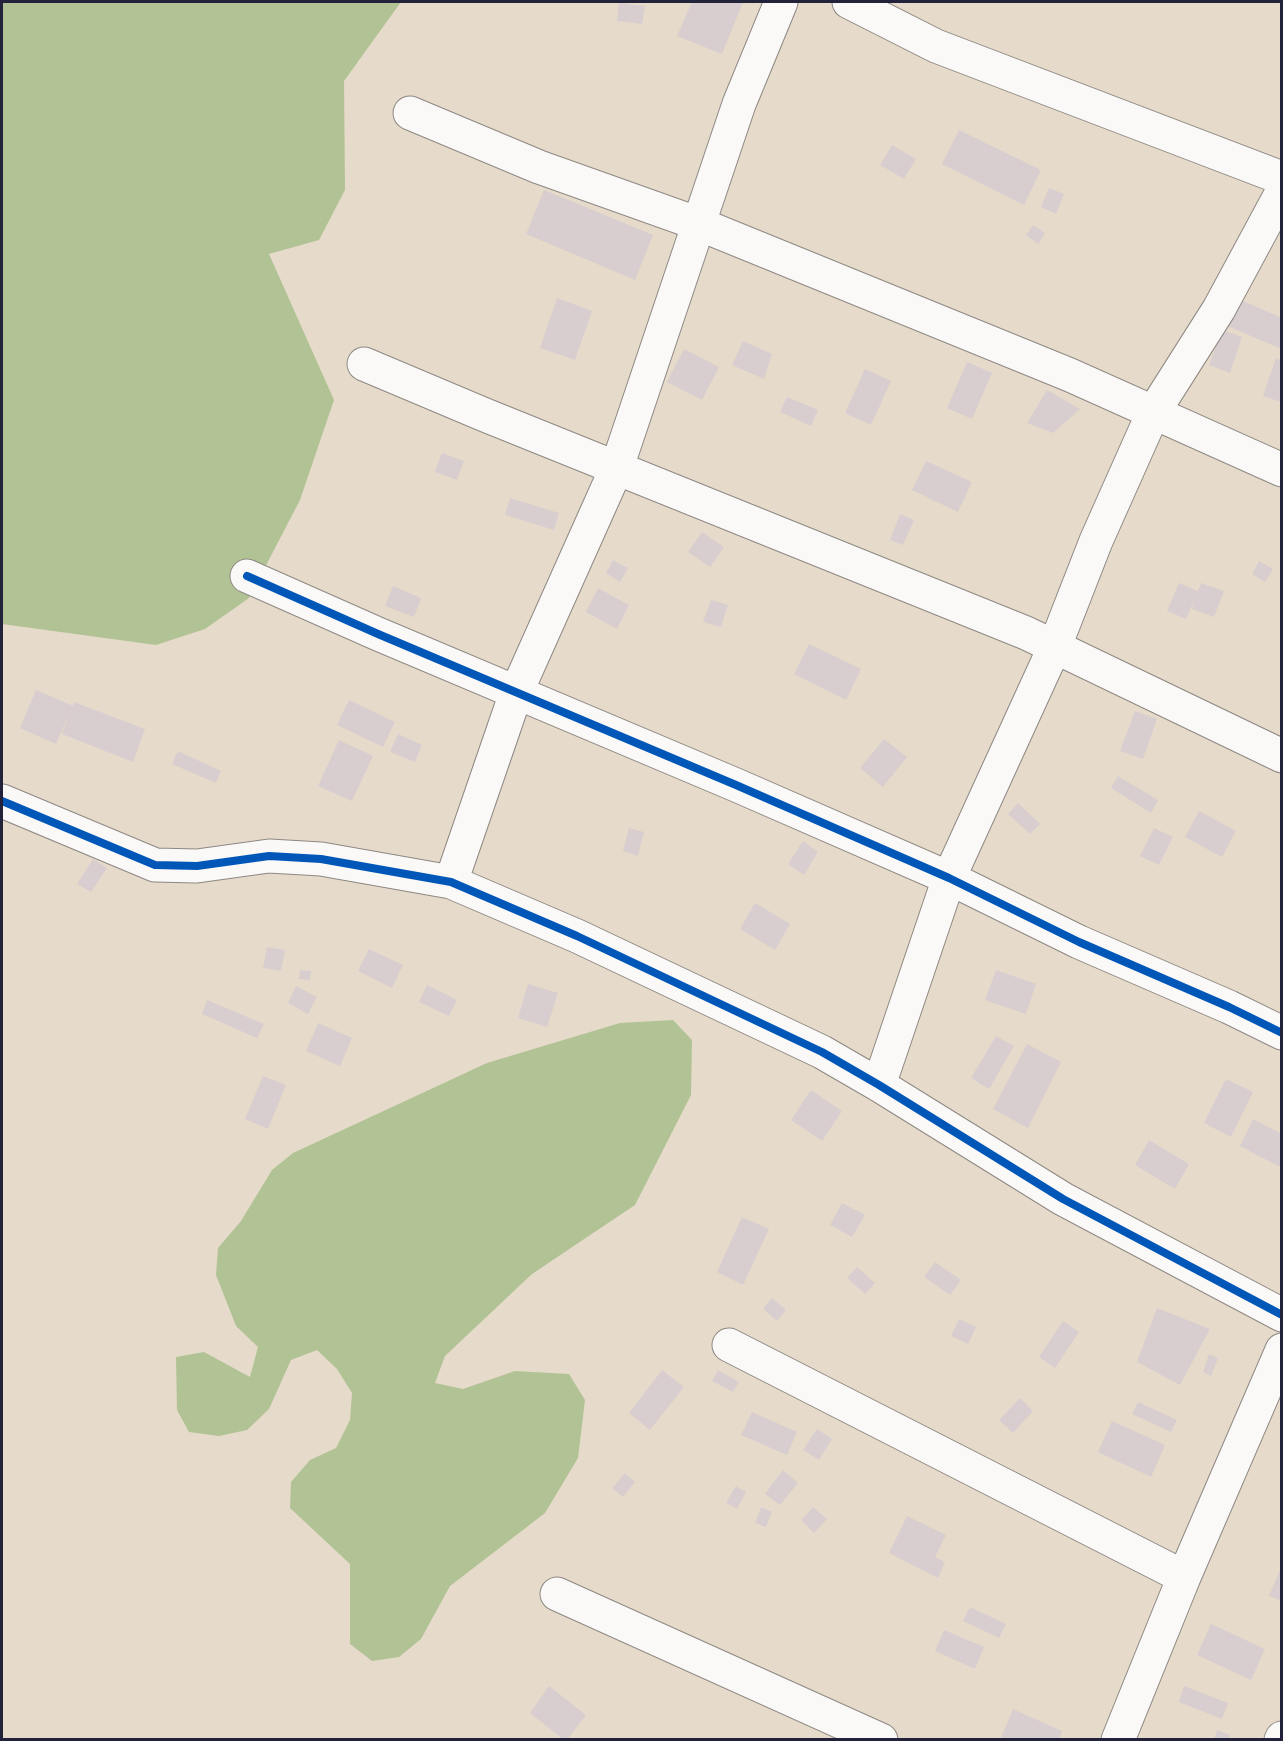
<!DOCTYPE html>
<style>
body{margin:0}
#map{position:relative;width:1283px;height:1741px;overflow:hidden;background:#e6daca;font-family:"Playpen Sans",sans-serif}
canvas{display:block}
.frame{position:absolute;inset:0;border:3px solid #22223b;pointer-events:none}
</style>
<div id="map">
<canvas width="1283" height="1741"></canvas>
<div class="frame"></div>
</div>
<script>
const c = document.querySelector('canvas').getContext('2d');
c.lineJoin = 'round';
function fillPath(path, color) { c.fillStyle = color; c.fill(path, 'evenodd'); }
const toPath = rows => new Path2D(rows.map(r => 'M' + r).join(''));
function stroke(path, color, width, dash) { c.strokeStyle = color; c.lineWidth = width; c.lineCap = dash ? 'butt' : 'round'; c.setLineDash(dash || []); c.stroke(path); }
const forest = toPath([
 [2,2,401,2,344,81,345,190,319,240,269,254,334,400,300,500,249,598,205,629,156,645,2,624],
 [673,1020,692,1040,691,1095,635,1205,532,1274,445,1356,435,1383,463,1389,515,1371,569,1374,585,1400,578,1458,545,1513,450,1586,421,1639,399,1657,372,1661,350,1644,350,1564,290,1508,291,1482,310,1460,336,1448,350,1420,352,1393,337,1369,317,1350,291,1360,269,1409,247,1430,219,1436,189,1432,177,1410,176,1357,204,1352,250,1377,258,1347,236,1326,216,1275,218,1248,241,1221,272,1170,293,1153,487,1063,620,1023]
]);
const building = toPath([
 [692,2,743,2,722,54,677,36],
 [619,3,645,6,642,24,617,21],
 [959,130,1041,170,1024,205,942,164],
 [892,145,916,159,904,179,880,165],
 [1049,188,1064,194,1056,214,1041,207],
 [544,190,653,235,635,280,526,234],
 [1033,225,1045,233,1038,244,1026,235],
 [557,298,592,311,575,360,540,348],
 [1236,298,1282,318,1282,349,1225,325],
 [1222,330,1242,337,1230,373,1209,365],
 [743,341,772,354,764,379,732,365],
 [684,349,719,367,702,400,667,382],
 [1276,358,1282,361,1281,402,1263,396],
 [967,362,992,373,972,419,947,408],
 [865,369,891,381,871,425,845,413],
 [1047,390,1080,409,1053,433,1027,423],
 [787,397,818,410,811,426,780,412],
 [442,453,464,461,457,480,435,472],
 [926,461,972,482,958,512,912,490],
 [510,498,559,513,554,530,505,515],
 [900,514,914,520,903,545,890,540],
 [702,532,724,547,710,567,688,552],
 [613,560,628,568,620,582,606,573],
 [1259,561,1273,569,1265,582,1252,574],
 [1179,583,1198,591,1201,583,1224,591,1214,617,1192,609,1194,601,1186,619,1167,611],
 [393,586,421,598,414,617,385,606],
 [598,588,629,605,617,629,586,612],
 [711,600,728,605,721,627,703,622],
 [809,644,861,669,846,700,794,674],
 [36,690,73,706,74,702,145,729,133,762,62,734,69,714,56,744,20,728],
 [349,700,395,722,383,747,337,725],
 [1135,711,1157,719,1143,759,1120,751],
 [398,734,422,745,415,762,390,752],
 [884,739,907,757,883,787,860,768],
 [339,740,373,756,352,801,318,786],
 [178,751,221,771,216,783,172,764],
 [1118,776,1158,800,1151,813,1111,788],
 [1018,803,1040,824,1030,834,1008,814],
 [1199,811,1236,831,1222,857,1185,837],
 [629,828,644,832,638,856,623,851],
 [1154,828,1173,837,1159,865,1140,856],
 [803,841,818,852,804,875,788,864],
 [93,859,107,868,91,892,77,884],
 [755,903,790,924,775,950,740,929],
 [267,947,285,950,281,971,263,968],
 [369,949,403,965,392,988,358,971],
 [300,970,311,971,310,980,299,979],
 [996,970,1036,984,1026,1014,985,1000],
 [528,984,558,993,547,1027,518,1018],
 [427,985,457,1000,449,1016,419,1002],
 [296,986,317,997,308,1014,288,1003],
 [207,1000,264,1024,257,1038,202,1014],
 [318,1023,352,1038,340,1066,306,1051],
 [996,1036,1014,1046,989,1089,971,1078],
 [1027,1044,1061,1062,1028,1128,993,1109],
 [263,1076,286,1085,268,1129,245,1119],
 [1226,1079,1253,1092,1231,1137,1204,1123],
 [811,1090,842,1111,822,1141,791,1120],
 [1253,1119,1282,1134,1282,1168,1240,1146],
 [1149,1140,1189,1164,1175,1189,1135,1165],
 [842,1203,865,1215,852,1237,830,1225],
 [742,1217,769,1229,743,1285,717,1272],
 [935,1262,961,1280,950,1295,924,1277],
 [857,1267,875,1283,865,1294,847,1278],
 [772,1298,786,1310,777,1321,763,1309],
 [1157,1308,1210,1329,1180,1385,1137,1362],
 [959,1319,976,1327,968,1344,951,1336],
 [1063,1321,1079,1332,1055,1368,1039,1357],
 [1209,1354,1218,1358,1211,1376,1203,1372],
 [662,1370,684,1387,650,1430,629,1413],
 [718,1370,739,1382,733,1392,712,1381],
 [1020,1398,1033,1411,1013,1433,999,1420],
 [1138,1402,1177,1420,1171,1432,1132,1414],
 [752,1412,797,1432,787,1455,741,1435],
 [1112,1421,1165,1445,1151,1477,1098,1452],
 [817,1429,832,1439,819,1460,803,1450],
 [783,1470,798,1483,780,1505,765,1494],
 [625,1473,635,1482,623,1497,612,1488],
 [736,1486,746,1492,737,1509,726,1503],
 [761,1507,772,1512,766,1527,755,1523],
 [813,1507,827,1519,814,1533,801,1520],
 [907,1516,946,1535,935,1557,945,1562,938,1578,889,1553],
 [1282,1565,1282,1601,1269,1596],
 [970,1607,1006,1624,999,1638,963,1621],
 [1211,1624,1265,1649,1251,1680,1197,1655],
 [944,1630,984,1647,975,1669,935,1651],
 [549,1686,586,1715,567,1740,564,1740,530,1713],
 [1184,1686,1228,1703,1222,1719,1179,1702],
 [1013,1709,1062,1731,1059,1740,1000,1740],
 [1217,1730,1230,1735,1228,1740,1214,1740]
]);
const street = toPath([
 [849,2,936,46,1282,178],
 [410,113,539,167,699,224,1070,375,1282,470],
 [364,364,485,415,1026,633,1282,756],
 [247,576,378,634,736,785,949,878,1079,942,1229,1007,1282,1033],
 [2,801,155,865,197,866,269,856,321,859,451,882,577,936,822,1052,879,1085,1063,1199,1282,1315],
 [451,882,516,693,617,467,739,104,781,2],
 [879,1085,949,878,1055,646,1096,541,1153,413,1219,309,1282,192],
 [729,1345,1184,1577],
 [557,1594,881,1740],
 [1118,1740,1184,1577,1282,1350],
 [1281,1740,1282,1738]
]);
const cycleway = toPath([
 [247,576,378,634,736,785,949,878,1079,942,1229,1007,1282,1033],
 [2,801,155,865,197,866,269,856,321,859,451,882,577,936,822,1052,879,1085,1063,1199,1282,1315]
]);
fillPath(forest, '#b1c394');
fillPath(building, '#d9cecf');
stroke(street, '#8d8883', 35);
stroke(street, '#fbf9f7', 33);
stroke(cycleway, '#0057b8', 8);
</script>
